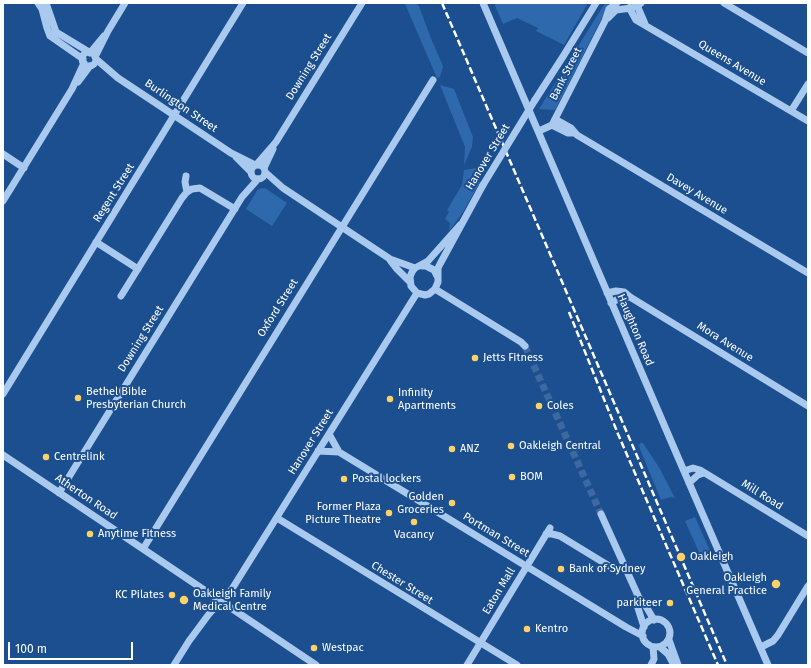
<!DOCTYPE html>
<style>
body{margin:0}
#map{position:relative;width:811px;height:668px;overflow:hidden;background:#1b4f8f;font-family:"Fira Sans",sans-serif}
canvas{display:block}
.frame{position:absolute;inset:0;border:4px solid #fff;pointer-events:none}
.scale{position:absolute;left:8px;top:642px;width:125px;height:18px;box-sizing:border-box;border:2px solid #fff;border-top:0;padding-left:5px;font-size:12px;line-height:14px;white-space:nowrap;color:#fff;-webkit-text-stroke:3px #1b4f8f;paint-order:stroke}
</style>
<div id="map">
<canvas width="811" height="668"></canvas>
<div class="frame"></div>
<div class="scale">100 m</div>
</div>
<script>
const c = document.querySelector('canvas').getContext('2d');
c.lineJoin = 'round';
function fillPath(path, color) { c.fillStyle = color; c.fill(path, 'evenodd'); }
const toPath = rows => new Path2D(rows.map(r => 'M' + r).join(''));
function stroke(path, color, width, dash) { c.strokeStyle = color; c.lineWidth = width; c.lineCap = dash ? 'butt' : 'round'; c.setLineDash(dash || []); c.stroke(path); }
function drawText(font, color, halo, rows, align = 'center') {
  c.font = font + ' "Fira Sans",sans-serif'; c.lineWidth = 4; c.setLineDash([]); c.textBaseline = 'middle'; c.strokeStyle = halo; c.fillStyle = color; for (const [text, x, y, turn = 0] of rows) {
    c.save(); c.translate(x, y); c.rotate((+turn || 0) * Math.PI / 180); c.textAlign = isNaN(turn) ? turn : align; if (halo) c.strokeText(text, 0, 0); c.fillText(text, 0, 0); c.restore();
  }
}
const green = toPath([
 [416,3,419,6,430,36,443,66,440,77,437,78,405,4],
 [494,3,588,3,564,45,536,31,538,28,517,18,503,24],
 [605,3,612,3,604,14,555,110,539,109],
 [440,85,454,89,473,137,472,147,464,165,465,147],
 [476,168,478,171,480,182,463,212,449,231,450,223,445,219,449,212,447,210,462,185,464,170],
 [265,188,287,203,272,226,246,209,258,189],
 [641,443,643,443,660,469,675,498,671,497,661,500,640,449,639,445],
 [695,517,710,551,708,553,709,556,703,561,685,521]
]);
const minorTunnel = toPath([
 [525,346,601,514]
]);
const minor = toPath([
 [38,3,42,9,47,28,50,36,83,59],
 [46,3,56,32,89,52],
 [483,3,677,455,768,665],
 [631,3,631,11,636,20,808,121],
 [636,3,645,24],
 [724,3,808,53],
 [608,18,616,10,631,8,638,5,641,3],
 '82 59a7 7 0 1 1 14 0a7 7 0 1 1-14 0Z',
 [90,53,104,36],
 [95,57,108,31,125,3],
 [96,59,118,78,231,153,255,165],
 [78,82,90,66],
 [535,100,564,55,596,3],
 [791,111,808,84],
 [555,119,571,128,577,135,808,273],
 [552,125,568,133,575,133],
 [539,131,552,125,605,21,609,9,617,3],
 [3,154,24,168],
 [236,157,251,172],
 [257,164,276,142,362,3],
 '251 172a7 7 0 1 1 14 0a7 7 0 1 1-14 0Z',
 [264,168,273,149],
 [265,172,283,188,390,259,415,268],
 [186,176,185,182,187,192],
 [3,201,72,89,84,63],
 [96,242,138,269],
 [390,260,397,269,409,281],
 [422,266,426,266,434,270,438,278,438,282,435,289,429,294,425,295,417,293,411,286,410,277,412,272,415,268,428,261,460,225],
 [438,277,438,268,440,264,483,185],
 [435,289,521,342,525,346],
 [607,293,616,291,624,292,630,297,808,406],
 [121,296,182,198,187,192,192,189,200,188,235,209],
 [611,303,620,298,630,297],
 [3,394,243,3],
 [329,434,339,452],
 [318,451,339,452,626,627,643,636],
 [3,455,316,665],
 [684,471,693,468,700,470,808,536],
 [689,483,698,475,704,473],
 [59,493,242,197,258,179],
 [601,514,639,598,644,603,654,620],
 [277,518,517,665],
 [546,534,552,534,560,536,614,569],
 [143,549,433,80],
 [639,598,637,605,644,627],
 '642 633a14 14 0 1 1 28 0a14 14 0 1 1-28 0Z',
 [669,640,678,665],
 [660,647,668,654,674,665],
 [761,647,773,641,778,635,808,586],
 [174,665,189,641,209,614,232,589,417,293],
 [467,665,550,528],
 [651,665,654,659,653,647]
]);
const rail = toPath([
 [442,3,727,665],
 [569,312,618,434,718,665]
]);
const minorBridge = toPath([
 [483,185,535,100]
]);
const markers = [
 [475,358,4,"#ffd166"],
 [78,398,4,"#ffd166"],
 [390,399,4,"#ffd166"],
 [539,406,4,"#ffd166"],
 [511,446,4,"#ffd166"],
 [452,449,4,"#ffd166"],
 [46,457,4,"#ffd166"],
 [512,477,4,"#ffd166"],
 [344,479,4,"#ffd166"],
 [452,503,4,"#ffd166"],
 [389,513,4,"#ffd166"],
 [414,522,4,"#ffd166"],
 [90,534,4,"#ffd166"],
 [681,557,5,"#ffd166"],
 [561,569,4,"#ffd166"],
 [776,584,5,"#ffd166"],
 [172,595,4,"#ffd166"],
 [184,600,5,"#ffd166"],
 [670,603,4,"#ffd166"],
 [527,629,4,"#ffd166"],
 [314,648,4,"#ffd166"]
];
const streetNames = [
 ["Queens Avenue",732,63,31],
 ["Downing Street",309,67,-58],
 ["Bank Street",566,74,-63],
 ["Burlington Street",181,106,34],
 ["Hanover Street",488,157,-59],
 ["Regent Street",114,193,-58],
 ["Davey Avenue",697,194,31],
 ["Oxford Street",278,308,-58],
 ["Haughton Road",635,330,67],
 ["Downing Street",141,339,-58],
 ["Mora Avenue",725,342,32],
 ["Hanover Street",311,442,-58],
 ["Mill Road",762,495,32],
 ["Atherton Road",86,497,34],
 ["Portman Street",496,535,31],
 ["Chester Street",402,583,32],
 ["Eaton Mall",499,591,-59]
];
const poiNames = [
 ["Jetts Fitness",483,358],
 ["Bethel Bible",86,392],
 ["Presbyterian Church",86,405],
 ["Infinity",398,393],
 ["Apartments",398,406],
 ["Coles",547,406],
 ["Oakleigh Central",519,446],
 ["ANZ",460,449],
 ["Centrelink",54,457],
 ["BOM",520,477],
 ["Postal lockers",352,479],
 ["Golden",444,497,"right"],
 ["Groceries",444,510,"right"],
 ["Former Plaza",381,507,"right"],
 ["Picture Theatre",381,520,"right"],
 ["Anytime Fitness",98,534],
 ["Vacancy",414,535,"center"],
 ["Oakleigh",690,557],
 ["Bank of Sydney",569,569],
 ["Oakleigh",767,578,"right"],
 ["General Practice",767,591,"right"],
 ["Oakleigh Family",193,594],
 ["Medical Centre",193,607],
 ["KC Pilates",164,595,"right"],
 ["parkiteer",662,603,"right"],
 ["Kentro",535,629],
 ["Westpac",322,648]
];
fillPath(green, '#2e69ad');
stroke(minorTunnel, '#3d69a0', 7, [7, 3.5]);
stroke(minor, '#a9c9ee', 7);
stroke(rail, '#fff', 2.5, [7, 3]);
stroke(minorBridge, '#a9c9ee', 7);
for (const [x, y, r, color] of markers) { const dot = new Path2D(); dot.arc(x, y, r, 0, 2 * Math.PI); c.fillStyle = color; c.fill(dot); stroke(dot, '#1b4f8f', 1.5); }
drawText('11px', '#fff', '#1b4f8f', streetNames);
drawText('11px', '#fff', '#1b4f8f', poiNames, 'left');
</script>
